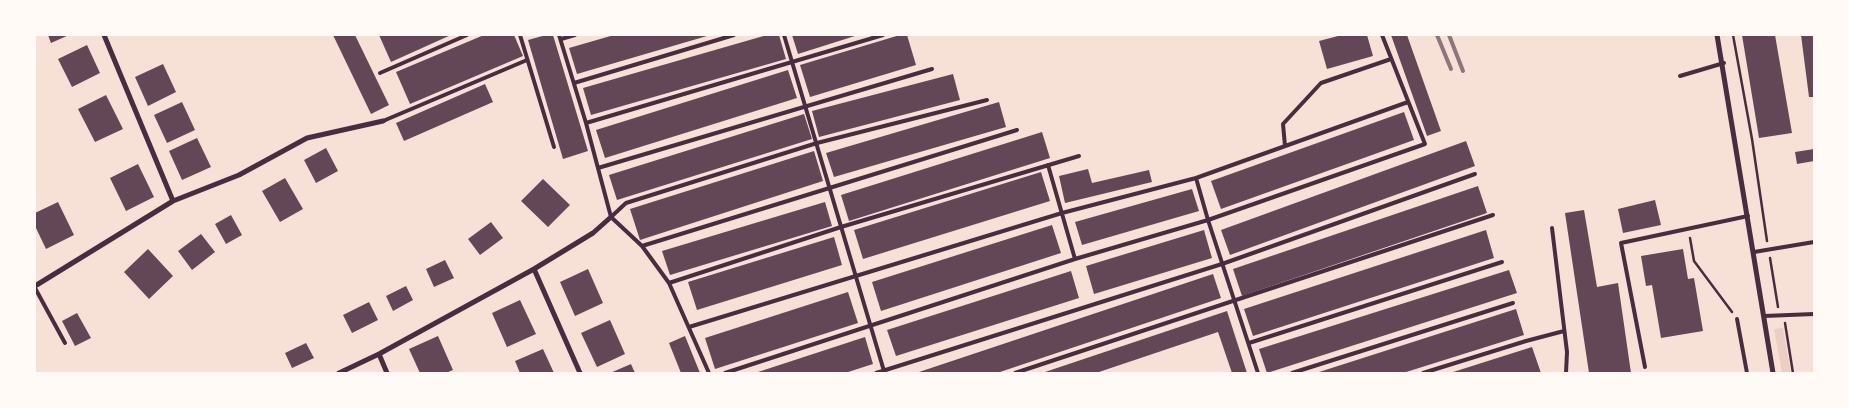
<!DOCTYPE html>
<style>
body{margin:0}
#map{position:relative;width:1849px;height:408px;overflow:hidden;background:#f7e1d7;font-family:Roboto,sans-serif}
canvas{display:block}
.frame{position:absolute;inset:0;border:36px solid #fffaf5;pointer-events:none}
</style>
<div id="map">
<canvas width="1849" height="408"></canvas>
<div class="frame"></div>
</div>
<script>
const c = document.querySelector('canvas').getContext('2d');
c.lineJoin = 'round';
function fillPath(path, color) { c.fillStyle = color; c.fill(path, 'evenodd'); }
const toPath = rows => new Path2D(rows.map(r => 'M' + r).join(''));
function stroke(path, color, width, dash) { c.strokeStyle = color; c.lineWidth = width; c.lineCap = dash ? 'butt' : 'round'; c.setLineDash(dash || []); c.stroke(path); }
const green = toPath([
 [1783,328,1791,373,1782,373,1774,329]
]);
const building = toPath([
 [48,35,69,35,51,43],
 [333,35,355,35,389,105,371,114],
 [379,35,451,35,391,62],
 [484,35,514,35,523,56,410,104,396,72],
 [546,35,553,35,588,151,563,159,528,40],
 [614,35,707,35,707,36,577,74,569,48],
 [767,35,779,35,786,59,591,115,583,88],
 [792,35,858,35,798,54],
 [900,35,907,35,916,65,810,97,800,65],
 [1342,35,1367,35,1373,56,1327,69,1319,41],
 [1391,35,1407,35,1441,131,1427,136],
 [1742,35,1775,35,1792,133,1759,138],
 [1801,35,1814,35,1814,97,1809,97],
 [87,45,100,73,72,87,58,59],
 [163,64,176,92,148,106,135,77],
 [788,70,797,98,605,158,596,130],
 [953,74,960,100,819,137,812,111],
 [485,84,493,102,404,141,396,123],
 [106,95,123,129,95,142,78,109],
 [182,102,195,130,167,143,154,115],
 [999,102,1006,127,834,177,826,153],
 [1404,112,1414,140,1221,209,1211,181],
 [804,114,812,139,617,200,609,175],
 [1042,132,1050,158,849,221,841,195],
 [197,138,211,167,182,180,169,151],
 [1466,141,1475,166,1230,255,1221,230],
 [326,148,338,171,316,183,304,160],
 [1814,149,1814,161,1797,164,1795,152],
 [814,151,823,181,640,240,630,209],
 [138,164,154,197,126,211,110,178],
 [1088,169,1092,183,1149,170,1152,182,1065,203,1059,176],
 [1041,172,1050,201,863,259,854,230],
 [285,178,303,209,280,222,262,191],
 [543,179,570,205,548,227,521,201],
 [1478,186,1487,213,1242,296,1233,269],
 [1192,189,1199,211,1082,245,1075,222],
 [1655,200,1661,225,1623,233,1618,209],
 [58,202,74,235,46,249,35,226,35,213],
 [825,202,832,226,670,275,662,251],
 [1584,210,1597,287,1618,283,1631,373,1589,373,1565,213],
 [231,215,242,235,226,244,215,224],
 [491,222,503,238,480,255,468,239],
 [1052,225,1061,253,881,311,872,282],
 [1204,230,1212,258,1094,294,1086,266],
 [1486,230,1494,258,1253,336,1244,309],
 [201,234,215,252,192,270,178,251],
 [834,237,842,265,697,310,688,282],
 [148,249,173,276,149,299,124,272],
 [1683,249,1688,279,1694,278,1703,331,1661,338,1652,285,1646,286,1641,256],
 [445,260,454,278,434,287,426,269],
 [588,269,603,303,575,316,560,282],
 [1509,270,1517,293,1267,373,1259,349],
 [1071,271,1079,298,896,356,887,330],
 [1213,274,1221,298,997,373,916,373],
 [406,286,413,300,393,311,386,296],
 [848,292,858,323,715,369,705,338],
 [520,300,536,334,507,347,492,313],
 [369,302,378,320,352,333,343,315],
 [1516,309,1524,335,1403,373,1316,373],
 [1227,311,1247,373,1232,373,1218,332,1096,373,1042,373],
 [77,313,91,338,75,346,62,321],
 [610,320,625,354,597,367,581,333],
 [438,336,453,370,446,373,420,373,409,349],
 [685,336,700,373,681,373,669,343],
 [865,337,873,364,845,373,755,373],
 [306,343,314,358,292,368,285,353],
 [1532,347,1541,373,1450,373],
 [543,349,554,373,520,373,515,361],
 [631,364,635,373,610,373]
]);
const path = toPath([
 [1733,35,1752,139,1767,241],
 [1690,238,1694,261,1732,312],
 [1770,258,1778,307],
 [1785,323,1793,373]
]);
const service = toPath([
 [520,35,554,147],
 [559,35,586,123,611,217,642,246,669,283,709,373],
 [784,35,884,371],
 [561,39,575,35],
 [380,73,467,35],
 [1680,76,1724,63],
 [574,83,734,35],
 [383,121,527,60],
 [586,123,883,35],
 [1285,146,1283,124,1321,83,1391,59],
 [1048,165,1075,259],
 [598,168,932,69],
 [1196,178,1208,220,1258,373],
 [611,217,626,203,817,143,987,100],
 [1552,228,1567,352,1566,373],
 [642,246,1017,130],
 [1754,252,1814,242],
 [669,283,841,227,1079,156],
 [35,288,65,343],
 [1764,316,1814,314],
 [1737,319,1747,373],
 [689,327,1062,213,1196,178,1408,102],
 [1249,343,1502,262],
 [1645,367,1621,243,1748,216],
 [725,373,1075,259,1208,220,1425,144,1382,35],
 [876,373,1222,264,1475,174],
 [1015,373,1493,215],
 [1292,373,1513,303],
 [1423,373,1526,341,1564,331]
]);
const minor = toPath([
 [104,35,173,201],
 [1717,35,1773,373],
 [534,269,580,373],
 [35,286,173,201,239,175,307,138,383,121],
 [379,354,387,373],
 [339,373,379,354,534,269,593,233,611,217]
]);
const rail = toPath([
 [1437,35,1451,69],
 [1449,35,1463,71]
]);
fillPath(green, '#ebcfc5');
fillPath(building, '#644757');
stroke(path, '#4a2c40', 2.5);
stroke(service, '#4a2c40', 4);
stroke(minor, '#4a2c40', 5);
stroke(rail, '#8f747c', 4);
</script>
